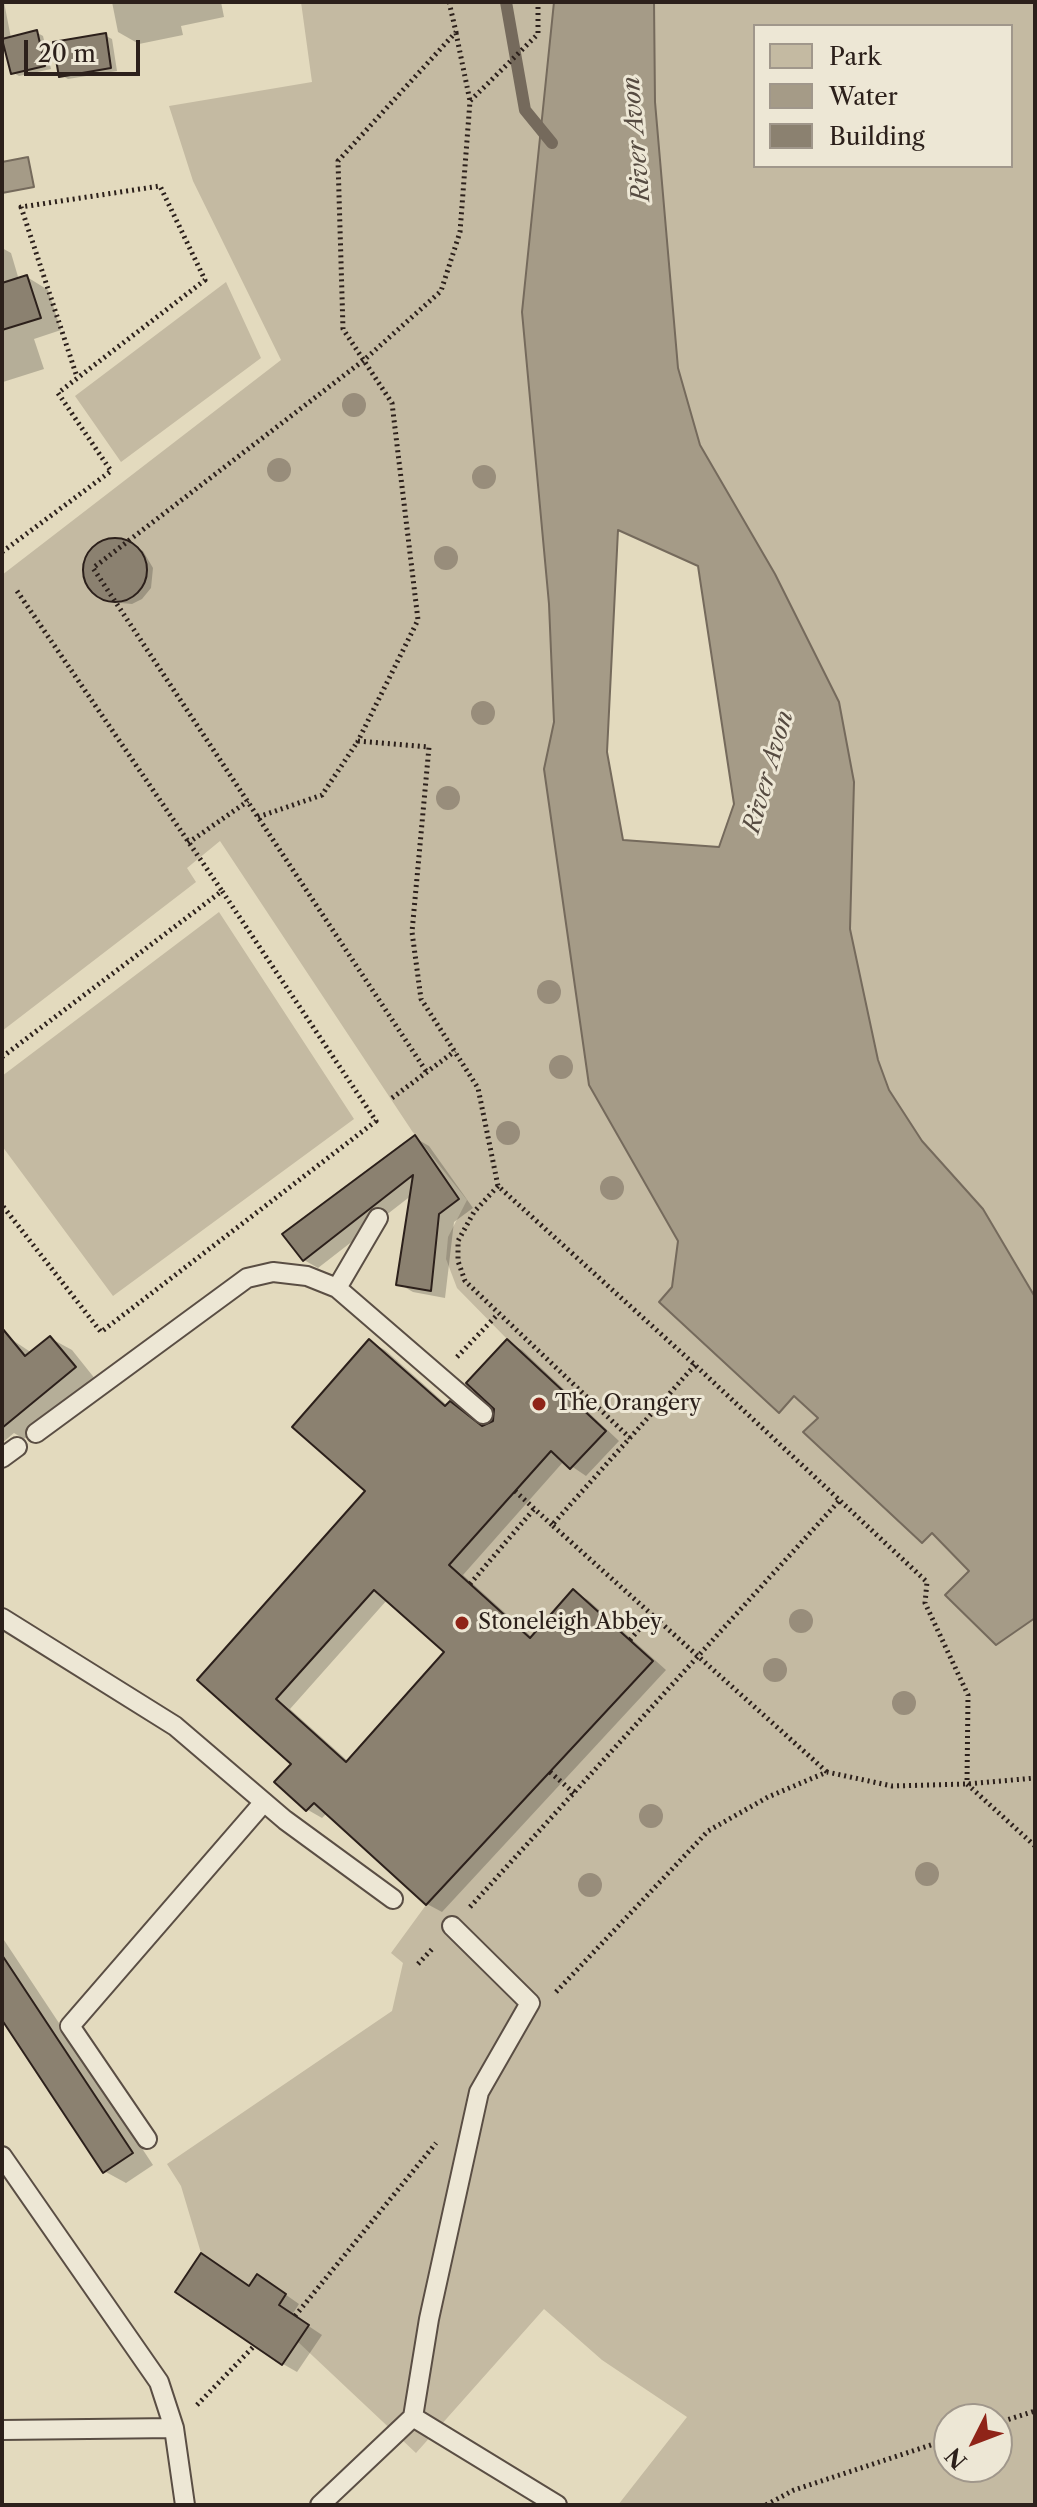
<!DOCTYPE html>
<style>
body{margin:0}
#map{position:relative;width:1037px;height:2507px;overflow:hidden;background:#e3dabe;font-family:"Libre Caslon Text",serif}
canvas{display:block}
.frame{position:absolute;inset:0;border:4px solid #2c201b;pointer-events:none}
.legend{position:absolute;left:753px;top:24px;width:260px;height:144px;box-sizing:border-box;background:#ede7d5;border:2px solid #a0978b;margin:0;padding:10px 14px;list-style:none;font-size:24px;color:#2c201b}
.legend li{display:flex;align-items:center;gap:16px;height:40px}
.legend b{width:40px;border:2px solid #a0978b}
.north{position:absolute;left:933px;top:2403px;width:80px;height:80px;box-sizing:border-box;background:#ede7d5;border:2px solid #a0978b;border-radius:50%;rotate:228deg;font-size:22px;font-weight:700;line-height:32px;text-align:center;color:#2c201b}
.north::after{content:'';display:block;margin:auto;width:28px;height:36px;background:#8f2418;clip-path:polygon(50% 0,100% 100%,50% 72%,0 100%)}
.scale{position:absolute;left:24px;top:40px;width:116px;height:36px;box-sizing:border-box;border:4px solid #2c201b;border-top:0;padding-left:10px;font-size:24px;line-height:28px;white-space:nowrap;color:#2c201b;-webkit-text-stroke:6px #ede7d5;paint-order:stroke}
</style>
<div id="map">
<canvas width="1037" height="2507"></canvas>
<div class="frame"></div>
<ul class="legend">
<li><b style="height:22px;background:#c4baa2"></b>Park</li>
<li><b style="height:22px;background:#a59b87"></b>Water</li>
<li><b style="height:22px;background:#8b8170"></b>Building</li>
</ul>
<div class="north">N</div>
<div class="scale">20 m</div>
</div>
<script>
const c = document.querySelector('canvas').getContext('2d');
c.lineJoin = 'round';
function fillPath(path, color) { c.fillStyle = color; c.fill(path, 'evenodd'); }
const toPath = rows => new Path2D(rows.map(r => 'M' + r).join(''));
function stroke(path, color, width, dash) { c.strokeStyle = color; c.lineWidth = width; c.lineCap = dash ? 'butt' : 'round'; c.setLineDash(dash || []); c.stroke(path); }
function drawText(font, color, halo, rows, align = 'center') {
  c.font = font + ' "Libre Caslon Text",serif'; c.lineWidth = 6; c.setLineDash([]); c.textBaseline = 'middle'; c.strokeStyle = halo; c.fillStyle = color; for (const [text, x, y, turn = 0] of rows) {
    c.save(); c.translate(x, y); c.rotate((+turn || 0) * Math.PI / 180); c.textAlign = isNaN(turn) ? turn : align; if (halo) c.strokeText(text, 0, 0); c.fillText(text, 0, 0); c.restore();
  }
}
const green = toPath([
 [301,2,554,2,522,312,549,604,554,722,544,769,660,1208,678,1241,672,1287,659,1302,780,1412,794,1395,818,1418,803,1431,922,1543,932,1533,969,1571,946,1594,996,1645,1035,1618,1035,2505,618,2505,687,2417,602,2360,544,2309,416,2453,298,2342,309,2325,279,2305,286,2294,249,2286,201,2253,181,2186,167,2164,392,2011,403,1963,391,1953,426,1905,653,1661,573,1589,530,1638,449,1566,551,1451,571,1469,606,1431,507,1339,457,1288,446,1259,448,1237,467,1200,412,1131,220,841,187,868,196,882,2,1031,2,575,281,360,193,181,169,106,312,82],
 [949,2419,997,2419,997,2467,949,2467],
 [654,2,1035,2,1035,1297,983,1209,922,1141,889,1090,878,1060,850,929,854,782,839,702,775,574,700,445,678,368,655,102],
 [755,26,1011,26,1011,166,755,166],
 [226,282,261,358,121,462,75,396],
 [219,912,354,1119,113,1296,2,1146,2,1076]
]);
const water = toPath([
 [554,2,654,2,655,102,678,368,700,445,775,574,839,702,854,782,850,929,878,1060,889,1090,922,1141,983,1209,1035,1297,1035,1618,996,1645,945,1595,969,1571,932,1533,922,1543,803,1432,818,1418,794,1396,779,1413,659,1302,672,1287,678,1241,589,1085,544,769,554,722,549,604,522,312,554,2],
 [618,530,698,566,734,804,719,847,623,840,607,752,618,530],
 [28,157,34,187,2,193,2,162,28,157]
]);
const shadow = toPath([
 [2,2,4,2,11,38,36,32,43,36,51,69,19,76,12,72,6,45,2,46],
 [112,2,221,2,224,17,181,26,183,35,139,44,118,32],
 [106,36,112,39,117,71,68,79,61,75],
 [2,248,11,253,19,280,27,277,48,290,61,330,34,339,44,369,3,382],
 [121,540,143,551,153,568,151,588,142,599,132,604,109,602,101,597,88,584,85,570,88,557,101,543],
 [415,1138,429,1146,473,1208,454,1222,445,1298,413,1292,399,1284,412,1195,318,1268,304,1260],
 [8,1337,32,1353,50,1338,72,1350,96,1380,24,1439,14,1433,2,1443,2,1341],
 [370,1342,385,1350,448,1406,450,1404,465,1412,481,1426,488,1427,497,1418,507,1342,522,1350,619,1441,586,1476,564,1461,463,1575,533,1638,573,1592,588,1600,666,1670,442,1912,427,1904,327,1813,322,1818,308,1810,277,1782,293,1764,200,1680,367,1491],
 [387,1600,447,1652,349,1762,290,1709],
 [2,1937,153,2165,126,2183,104,2171,2,2016],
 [272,2285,299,2304,292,2315,322,2335,297,2372,283,2364,250,2288]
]);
const stream = toPath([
 [506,2,525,110,552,143]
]);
const building = toPath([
 [37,30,45,66,11,74,2,39,37,30],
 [106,33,111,68,59,77,53,42,106,33],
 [27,275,41,318,2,330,2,283,27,275],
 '83 570a32 32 0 1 1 64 0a32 32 0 1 1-64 0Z',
 [415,1135,459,1199,439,1214,431,1291,396,1285,413,1175,303,1261,282,1234,415,1135],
 [2,1328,25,1356,50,1336,76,1367,2,1428,2,1328],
 [369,1339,445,1406,450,1401,482,1426,493,1421,494,1409,466,1383,507,1339,606,1431,570,1469,551,1451,449,1565,530,1638,573,1589,653,1661,426,1905,314,1803,306,1811,274,1782,291,1764,197,1680,365,1491,292,1427,369,1339],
 [374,1590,444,1652,346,1762,276,1699,374,1590],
 [2,1955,133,2153,103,2173,2,2020,2,1955],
 [201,2253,249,2286,257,2274,286,2294,279,2305,309,2325,282,2365,175,2292,201,2253]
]);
const path = toPath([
 [449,2,456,32,338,161,343,329,392,403,418,620,358,741,429,747,412,932,421,999,478,1088,498,1186,695,1365,927,1582,925,1603,968,1695,967,1784,1035,1846],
 [456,33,470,101],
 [2,552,111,471,58,393,205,280,160,186,21,207,77,377],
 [17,591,222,891],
 [258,817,322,795,358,741],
 [188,843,248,801],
 [2,1057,222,891,376,1121,101,1332,2,1205],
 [426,1071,93,568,364,360,441,291,460,232,470,101,538,34,538,2],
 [392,1098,455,1051],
 [498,1186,474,1212,458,1241,458,1261,465,1281,630,1438],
 [457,1357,498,1314],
 [695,1365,552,1525,827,1772],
 [515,1491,552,1525],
 [470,1584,534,1509],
 [630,1640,652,1614],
 [550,1772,574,1793],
 [470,1907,839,1501],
 [418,1964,434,1947],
 [556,1992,708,1831,768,1797,827,1772,892,1786,967,1784,1035,1778],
 [295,2316,436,2143],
 [197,2405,254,2346],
 [997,2423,1035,2411],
 [766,2505,794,2490,949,2439]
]);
const service = toPath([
 [337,1288,378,1218],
 [36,1433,247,1278,273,1272,307,1276,337,1288,483,1414],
 [2,1458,17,1447],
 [2,1618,175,1726,285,1820,393,1899],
 [147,2139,70,2026,264,1802],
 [2,2156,159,2382,174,2428,185,2505],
 [413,2417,557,2505],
 [2,2430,174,2428],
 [320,2505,413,2417,429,2319,479,2092,530,2003,452,1926]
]);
const trees = [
 [354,405],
 [279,470],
 [484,477],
 [446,558],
 [483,713],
 [448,798],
 [549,992],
 [561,1067],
 [508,1133],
 [612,1188],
 [801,1621],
 [775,1670],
 [904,1703],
 [651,1816],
 [927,1874],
 [590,1885]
];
const markers = [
 [539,1404,8,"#8f2418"],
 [462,1623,8,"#8f2418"]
];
const poiNames = [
 ["The Orangery",555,1404],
 ["Stoneleigh Abbey",478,1623]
];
const waterNames = [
 ["River Avon",637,139,-95],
 ["River Avon",769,772,-74]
];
fillPath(green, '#c4baa2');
fillPath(water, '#a59b87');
stroke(water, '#756a5c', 2);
fillPath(shadow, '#0003');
stroke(stream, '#756a5c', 12);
fillPath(building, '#8b8170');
stroke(building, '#2c201b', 2);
stroke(service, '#5a4e44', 22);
stroke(path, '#2c201b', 5, [2, 4]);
stroke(service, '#ede7d5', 18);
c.fillStyle = '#988d7b';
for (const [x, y] of trees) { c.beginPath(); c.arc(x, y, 12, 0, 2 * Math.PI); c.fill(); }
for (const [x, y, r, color] of markers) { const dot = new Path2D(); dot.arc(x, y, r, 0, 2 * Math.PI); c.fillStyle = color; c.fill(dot); stroke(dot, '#ede7d5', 3); }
drawText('22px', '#2c201b', '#ede7d5', poiNames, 'left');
drawText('italic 24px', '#564b41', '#ede7d5', waterNames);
</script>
